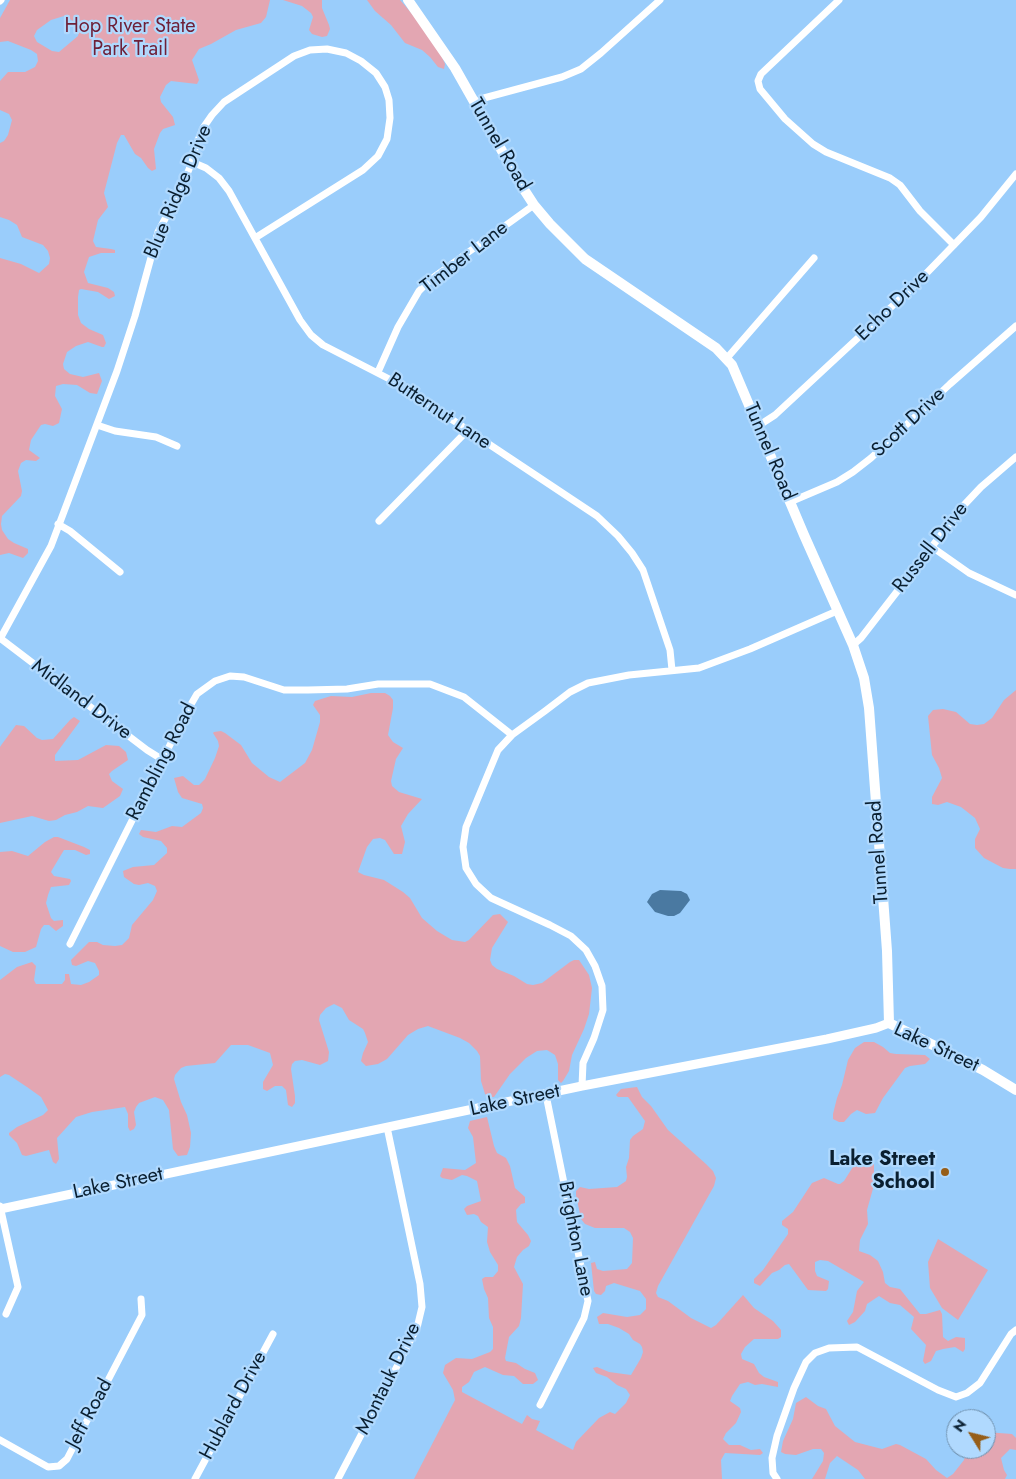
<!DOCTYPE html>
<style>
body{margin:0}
#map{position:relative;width:1016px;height:1479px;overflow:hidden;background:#9acdfb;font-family:Jost,sans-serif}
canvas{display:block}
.north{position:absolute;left:946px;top:1409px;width:50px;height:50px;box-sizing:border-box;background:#b0d9fe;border:1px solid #6e8fac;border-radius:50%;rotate:306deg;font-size:14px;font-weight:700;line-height:20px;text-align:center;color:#0a1f30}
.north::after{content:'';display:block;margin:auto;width:18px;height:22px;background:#965e19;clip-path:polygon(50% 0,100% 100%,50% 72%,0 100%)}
</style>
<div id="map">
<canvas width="1016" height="1479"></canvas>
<div class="north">N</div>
</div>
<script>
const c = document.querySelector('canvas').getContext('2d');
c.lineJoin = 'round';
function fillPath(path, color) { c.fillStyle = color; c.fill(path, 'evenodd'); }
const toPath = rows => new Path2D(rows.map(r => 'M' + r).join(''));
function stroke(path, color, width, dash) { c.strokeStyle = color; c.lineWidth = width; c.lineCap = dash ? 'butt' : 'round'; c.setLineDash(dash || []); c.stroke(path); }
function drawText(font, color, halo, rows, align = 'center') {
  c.font = font + ' Jost,sans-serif'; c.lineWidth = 4.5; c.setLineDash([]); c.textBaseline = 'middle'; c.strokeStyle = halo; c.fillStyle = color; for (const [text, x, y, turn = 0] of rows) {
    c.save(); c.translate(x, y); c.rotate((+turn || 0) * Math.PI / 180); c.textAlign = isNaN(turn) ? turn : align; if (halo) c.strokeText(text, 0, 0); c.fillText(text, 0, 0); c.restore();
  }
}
const green = toPath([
 [10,0,270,0,266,17,261,23,236,30,211,44,199,49,192,60,199,80,197,84,171,81,166,85,160,97,161,102,173,117,175,125,163,129,160,133,154,149,156,169,152,171,148,168,141,158,135,154,124,135,121,135,117,143,104,193,108,207,98,220,93,241,96,247,111,249,115,250,115,253,101,253,89,257,84,272,88,283,108,288,114,292,115,296,109,299,98,292,81,289,79,290,78,297,78,315,81,323,89,329,103,335,106,343,104,347,102,347,88,342,76,346,67,352,63,364,64,369,70,374,83,377,99,373,102,381,97,394,90,393,77,385,63,384,56,386,55,396,62,409,59,423,53,426,45,424,41,425,31,440,29,450,40,458,36,461,26,460,21,463,18,471,22,491,21,496,2,516,1,524,2,530,8,539,14,543,28,549,28,553,23,558,9,553,0,555,0,258,21,264,39,273,49,264,50,258,48,251,43,245,22,237,17,225,9,220,0,217,0,143,4,141,8,135,12,120,9,114,0,110,0,81,8,72,25,72,35,67,38,61,37,54,31,50,8,41,0,42,0,18],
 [64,16,70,19,75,23,79,31,78,36,59,52,52,51,37,42,34,36,37,30,51,20],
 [283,0,322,0,322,8,329,25,330,29,327,36,322,37,312,34,309,30,313,17,311,13,302,6],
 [367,0,400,0,414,16,440,52,445,64,444,69,438,67,430,57,422,50,405,43,391,25,375,11],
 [1016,690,1016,869,1010,869,1003,868,984,858,975,848,975,839,980,829,975,818,961,807,947,802,938,805,932,804,932,797,942,778,939,768,932,755,928,716,933,710,943,709,956,712,970,724,977,725,984,724,992,718,1004,700],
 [371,693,385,693,390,696,393,700,393,708,388,735,393,742,403,748,396,759,391,781,392,786,399,792,422,799,408,814,401,826,405,842,402,854,394,854,385,840,380,838,373,839,367,847,358,872,364,875,384,880,403,892,410,898,422,918,437,931,452,940,465,942,469,940,493,915,500,914,508,922,492,948,490,960,492,965,497,969,514,976,527,984,533,985,542,983,570,962,574,960,579,960,589,975,592,988,589,1014,584,1029,572,1055,569,1071,563,1081,561,1083,558,1080,558,1064,555,1055,547,1050,537,1051,526,1058,510,1074,494,1097,489,1097,485,1094,481,1081,480,1056,477,1051,469,1043,460,1038,428,1026,418,1029,408,1035,387,1059,378,1064,366,1066,361,1061,363,1053,368,1042,365,1033,363,1029,349,1020,342,1008,334,1004,326,1008,320,1015,319,1020,329,1052,328,1061,320,1065,302,1060,295,1061,292,1064,291,1069,295,1096,295,1103,292,1107,288,1105,286,1090,282,1086,275,1086,267,1091,263,1089,263,1082,273,1065,270,1053,248,1045,231,1045,215,1063,186,1066,181,1068,175,1075,174,1079,181,1102,187,1115,191,1133,190,1147,187,1155,178,1156,173,1149,169,1110,163,1100,155,1097,139,1103,136,1107,134,1112,136,1125,134,1129,130,1131,128,1127,128,1114,125,1107,92,1112,76,1117,57,1138,59,1159,56,1164,53,1162,49,1150,26,1156,22,1155,17,1143,9,1135,9,1133,17,1127,43,1115,48,1110,41,1097,27,1087,9,1075,5,1074,0,1077,0,980,17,967,32,962,36,966,34,980,36,984,62,984,65,980,65,974,69,974,71,984,81,985,89,982,99,975,99,971,95,963,88,961,76,966,72,965,71,960,89,942,97,942,103,945,115,946,122,945,129,938,132,925,153,900,157,891,155,886,148,883,139,885,134,884,124,877,123,871,133,867,154,865,167,853,167,848,161,841,143,837,139,834,141,830,156,832,172,826,182,827,201,813,203,808,202,804,182,798,178,792,174,778,183,776,194,785,199,785,205,779,215,758,219,746,218,741,213,733,214,732,221,731,225,733,241,745,252,763,269,777,280,782,305,763,312,750,320,722,320,715,313,705,315,701,331,696,352,697],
 [74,717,80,721,55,755,55,761,78,760,106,745,119,746,126,752,128,760,112,771,109,774,112,781,123,789,120,796,103,808,88,806,77,812,65,815,56,820,49,821,32,816,0,823,0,747,2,744,16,725,24,726,37,738,42,740,53,739,70,720],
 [54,837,58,837,84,847,90,850,90,854,86,855,75,850,64,850,52,870,51,872,54,876,70,879,71,881,69,885,51,887,48,895,46,903,51,918,54,921,63,920,63,926,56,931,49,925,44,925,41,929,36,947,25,952,13,952,0,946,0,852,12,851,28,856,45,842],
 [864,1042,874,1042,883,1047,890,1053,896,1054,925,1055,930,1059,925,1064,910,1066,905,1068,883,1098,875,1113,866,1114,857,1110,851,1114,844,1122,839,1122,833,1119,833,1114,837,1098,842,1085,848,1060,855,1048],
 [637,1087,642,1097,651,1106,668,1130,706,1164,713,1171,716,1178,714,1186,658,1286,656,1293,658,1297,668,1301,691,1318,711,1328,716,1325,743,1295,754,1308,773,1321,781,1330,781,1337,778,1339,754,1339,745,1347,741,1354,742,1359,754,1364,759,1373,764,1377,778,1382,778,1387,762,1384,755,1385,748,1382,740,1384,732,1396,730,1401,740,1408,741,1412,736,1423,726,1433,723,1439,729,1445,740,1445,751,1450,760,1449,763,1453,760,1455,725,1453,721,1460,722,1479,414,1479,455,1400,453,1390,443,1373,445,1365,456,1358,472,1359,490,1352,493,1349,493,1327,489,1318,488,1298,484,1289,482,1279,485,1277,493,1277,498,1271,498,1265,490,1252,487,1242,488,1227,481,1222,478,1216,474,1214,467,1215,464,1209,467,1206,481,1201,477,1181,467,1176,462,1175,452,1180,442,1178,440,1176,443,1168,465,1170,476,1163,473,1137,468,1128,470,1121,487,1117,494,1146,497,1153,506,1158,510,1166,515,1188,525,1197,525,1203,521,1204,516,1210,517,1222,528,1235,531,1241,529,1246,523,1250,517,1257,514,1267,523,1284,521,1318,519,1326,509,1337,505,1358,506,1361,516,1363,525,1369,535,1373,538,1380,533,1384,523,1384,514,1376,503,1375,485,1367,474,1372,469,1382,462,1387,462,1392,522,1424,527,1415,532,1419,540,1421,536,1430,573,1450,576,1442,599,1418,610,1412,615,1414,626,1403,630,1395,626,1389,617,1385,607,1377,596,1373,593,1368,597,1367,609,1372,631,1375,641,1358,643,1352,642,1347,640,1344,633,1340,629,1334,619,1328,608,1324,599,1324,597,1317,603,1313,627,1317,640,1315,646,1309,646,1299,640,1291,614,1283,606,1286,605,1291,601,1295,596,1294,594,1291,591,1263,595,1262,597,1269,603,1271,627,1269,632,1263,633,1238,630,1232,624,1228,595,1228,585,1224,581,1219,576,1195,576,1191,580,1187,589,1189,617,1187,626,1181,627,1177,626,1167,629,1158,630,1140,633,1136,643,1129,645,1121,628,1097,618,1097,616,1095,621,1089],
 [868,1157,874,1164,874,1185,867,1210,868,1224,860,1240,859,1251,870,1255,878,1261,883,1272,885,1283,890,1287,900,1289,920,1314,926,1314,940,1310,942,1314,943,1337,948,1341,956,1337,965,1338,965,1349,963,1352,955,1347,943,1349,936,1351,931,1361,925,1364,923,1361,926,1345,911,1329,914,1317,900,1305,890,1303,879,1296,867,1304,865,1311,855,1322,849,1325,847,1321,853,1312,857,1291,864,1282,828,1261,820,1260,815,1262,815,1271,817,1276,829,1281,828,1289,826,1291,808,1290,789,1264,785,1265,779,1270,772,1273,760,1286,754,1283,754,1279,763,1270,788,1234,788,1229,782,1225,782,1221,793,1212,812,1183,824,1178,838,1184,840,1184,844,1181,856,1162],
 [938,1239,988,1270,958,1320,942,1308,930,1288,928,1262],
 [806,1397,818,1406,826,1409,835,1426,855,1442,882,1449,896,1444,900,1445,926,1459,936,1470,947,1478,953,1474,964,1460,967,1449,986,1449,986,1432,1012,1434,1016,1438,1016,1450,1010,1449,1001,1458,1004,1470,1007,1475,1005,1479,865,1479,858,1470,837,1456,830,1463,825,1479,812,1479,823,1461,824,1453,821,1449,813,1449,796,1455,785,1454,781,1452,783,1441,793,1419,796,1403]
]);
const water = toPath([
 [660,890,681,891,687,894,690,900,680,913,674,916,668,916,655,912,647,902,652,894]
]);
const minor = toPath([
 [839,0,761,74,758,81,760,89,785,119,813,144,826,152,890,178,900,185,920,211,954,245],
 [0,1,1,0],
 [474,103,484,98,562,77,581,69,601,53,660,0],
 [192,162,206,168,219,178,229,191,300,320,311,335,323,345,397,383,597,516,618,536,632,553,643,570,670,650,672,670],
 [727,358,814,258],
 [378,372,398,327,419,291,431,279,534,205],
 [97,425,115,431,156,437,177,446],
 [758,426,775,415,916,284,981,217,1016,174],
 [790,502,837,482,853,472,871,458,950,384,1016,326],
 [379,521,467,431],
 [58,524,70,531,120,572],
 [932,547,969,573,1016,595],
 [0,638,147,750,163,760],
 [0,639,51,546,117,371,135,316,158,232,181,189,192,162,196,145,203,128,212,115,224,102,294,56,310,50,327,49,346,53,361,61,376,73,385,87,389,100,390,118,387,139,378,156,363,170,255,238],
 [853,645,861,638,965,504,981,487,1016,457],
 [70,944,186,713,197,694,215,681,230,676,244,677,284,690,308,690,347,689,378,684,430,684,464,697,512,735],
 [582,1086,583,1063,594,1038,603,1010,602,986,595,966,586,950,571,936,550,925,491,898,476,884,466,868,463,847,466,827,498,750,512,735,545,711,570,692,588,683,629,675,699,668,750,649,837,611],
 [0,1206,18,1287,6,1314],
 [540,1405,584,1318,588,1301,546,1095],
 [0,1440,48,1467,59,1466,67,1459,142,1315,141,1299],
 [195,1479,273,1334],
 [338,1479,417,1328,422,1307,420,1284,387,1127],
 [777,1479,773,1473,772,1458,777,1436,794,1388,806,1362,815,1353,829,1348,857,1347,938,1390,956,1397,967,1393,980,1383,1011,1334,1016,1330]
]);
const tertiary = toPath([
 [0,1209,582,1086,827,1039,876,1028,889,1023]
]);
const secondary = toPath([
 [408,0,455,68,523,188,534,205,550,224,585,259,716,348,732,365,804,535,853,645,864,678,869,708,887,951,889,1023,983,1070,1016,1090]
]);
const markers = [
 [945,1172,5,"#965e19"]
];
const parkNames = [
 ["Hop River State",130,27],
 ["Park Trail",130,50]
];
const streetNames = [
 ["Tunnel Road",499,145,60],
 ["Blue Ridge Drive",179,192,-67],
 ["Timber Lane",465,258,-38],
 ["Echo Drive",893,306,-44],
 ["Butternut Lane",439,412,34],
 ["Scott Drive",909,423,-43],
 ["Tunnel Road",769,452,67],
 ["Russell Drive",931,548,-52],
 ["Midland Drive",81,700,37],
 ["Rambling Road",162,762,-63],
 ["Tunnel Road",879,852,-94],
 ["Lake Street",936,1048,25],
 ["Lake Street",515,1101,-12],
 ["Lake Street",118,1184,-12],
 ["Brighton Lane",575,1239,79],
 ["Montauk Drive",389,1379,-64],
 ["Hublard Drive",234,1406,-62],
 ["Jeff Road",90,1414,-62]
];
const poiNames = [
 ["Lake Street",935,1160],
 ["School",935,1183]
];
fillPath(green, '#e3a6b2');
fillPath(water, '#4a79a1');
stroke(minor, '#fff', 7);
stroke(tertiary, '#fff', 9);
stroke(secondary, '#fff', 10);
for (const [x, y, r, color] of markers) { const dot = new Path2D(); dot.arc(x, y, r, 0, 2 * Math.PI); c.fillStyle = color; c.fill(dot); stroke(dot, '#b0d9fe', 2); }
drawText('20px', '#6e2038', '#b0d9fe', parkNames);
drawText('20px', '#0a1f30', '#b0d9fe', streetNames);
drawText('bold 20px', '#0a1f30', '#b0d9fe', poiNames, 'right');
</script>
